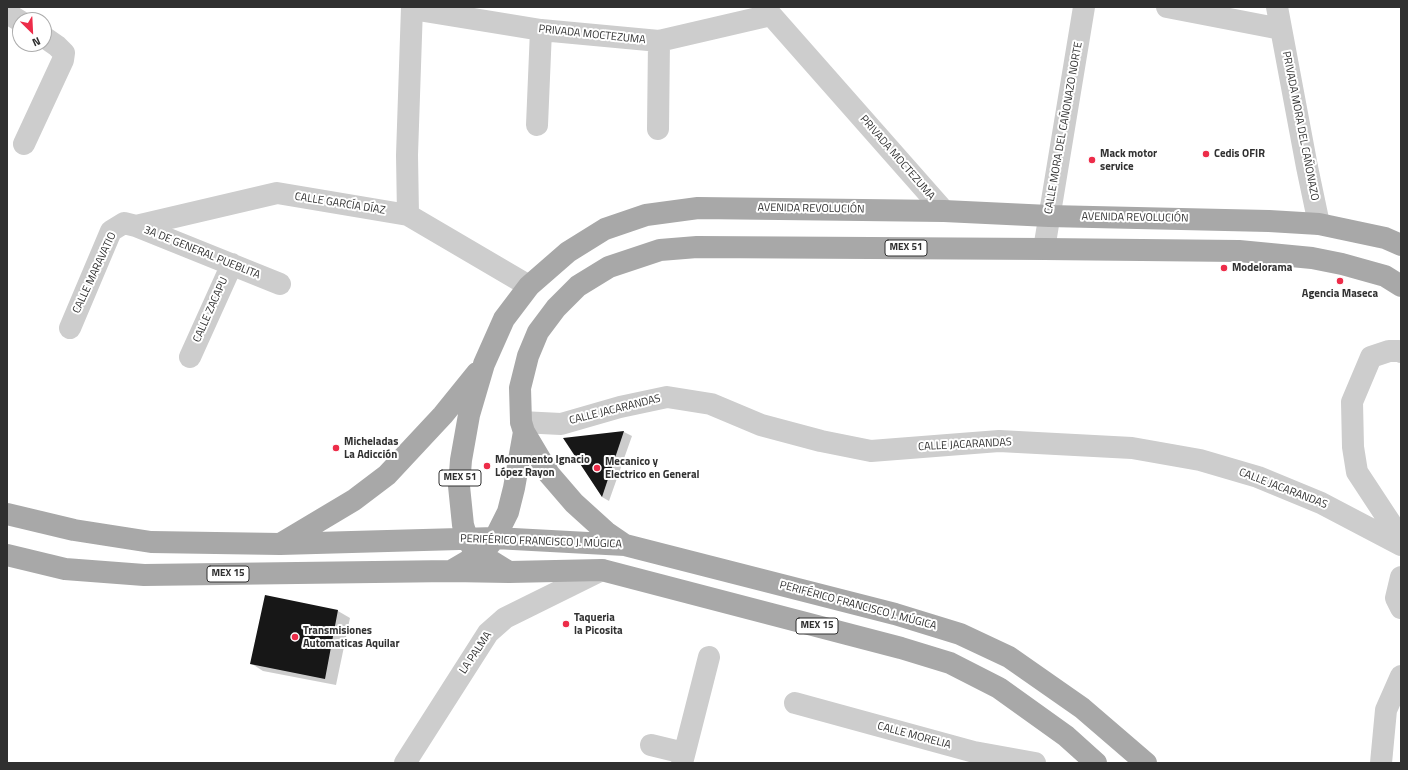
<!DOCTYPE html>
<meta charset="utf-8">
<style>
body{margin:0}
#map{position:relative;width:1408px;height:770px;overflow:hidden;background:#fff;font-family:"Titillium Web",sans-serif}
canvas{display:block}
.frame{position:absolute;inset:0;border:8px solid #303030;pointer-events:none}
.north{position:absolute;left:12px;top:12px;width:40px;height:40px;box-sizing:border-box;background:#fff;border:1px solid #acacac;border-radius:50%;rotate:156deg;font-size:11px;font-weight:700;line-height:16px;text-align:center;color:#303030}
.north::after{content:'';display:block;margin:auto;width:14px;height:18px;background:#ed2c49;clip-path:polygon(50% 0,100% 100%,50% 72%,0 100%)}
</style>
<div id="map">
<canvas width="1408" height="770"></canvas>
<div class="frame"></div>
<div class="north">N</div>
</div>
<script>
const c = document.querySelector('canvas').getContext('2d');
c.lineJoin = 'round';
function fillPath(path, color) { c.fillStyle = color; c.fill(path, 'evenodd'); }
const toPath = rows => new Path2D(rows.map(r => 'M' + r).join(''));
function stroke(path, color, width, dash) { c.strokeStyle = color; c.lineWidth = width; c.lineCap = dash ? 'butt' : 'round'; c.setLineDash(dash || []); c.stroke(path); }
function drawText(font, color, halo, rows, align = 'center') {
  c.font = font + ' "Titillium Web",sans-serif'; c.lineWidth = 4; c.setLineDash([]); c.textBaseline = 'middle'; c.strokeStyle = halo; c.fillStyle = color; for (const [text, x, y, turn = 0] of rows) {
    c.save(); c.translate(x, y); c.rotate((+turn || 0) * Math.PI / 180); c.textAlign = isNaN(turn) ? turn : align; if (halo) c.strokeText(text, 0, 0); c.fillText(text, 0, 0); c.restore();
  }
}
const shadow = toPath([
 [624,432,632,436,609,501,602,497,565,439],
 [265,597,338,611,350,618,336,685,263,671,252,664]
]);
const building = toPath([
 [624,431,602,497,563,438],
 [265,595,338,610,325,679,250,664]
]);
const minor = toPath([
 [764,7,944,211],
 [1167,7,1281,29],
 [1277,7,1307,167,1319,224],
 [412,9,541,30,659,41,771,15],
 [7,13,20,21],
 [537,125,541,30],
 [658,129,659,41],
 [24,144,63,60,64,53,57,46,44,37],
 [408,215,407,155,412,7],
 [136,226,277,193,408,215,529,286],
 [1044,249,1084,7],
 [70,328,111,231,124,223,136,226,280,284],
 [1401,352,1399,351,1389,351,1371,357,1352,402,1353,447,1357,472,1401,539],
 [190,357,232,264],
 [521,422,561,424,620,407,667,397,711,404,761,425,821,441,871,451,999,441,1132,448,1200,460,1258,477,1321,503,1401,545],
 [1401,577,1396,598,1401,608],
 [795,703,974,752,1035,763],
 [651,745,684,753],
 [405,763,488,633,505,618,602,570],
 [682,763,709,657],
 [1381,763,1386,710,1401,676]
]);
const major = toPath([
 [524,432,549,474,574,503,606,532,625,545],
 [7,514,74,530,151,542,280,544,495,538,625,545,895,614,960,634,1009,657,1082,708,1146,763],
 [282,543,354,500,387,475,443,415,477,373],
 [7,555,65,569,144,575,451,571,509,572,602,570,901,648,950,663,999,688,1066,736,1096,763],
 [451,571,480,554,489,545,495,538,508,512,514,488,524,432,521,422,520,388,528,356,538,332,556,308,578,286,609,267,660,250,697,247,1044,249,1239,251,1312,258,1342,264,1385,276,1401,286],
 [509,572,480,554,472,547,467,538,463,525,459,486,461,460,469,415,484,364,504,319,529,286,568,252,605,229,646,215,698,208,944,211,1049,216,1269,221,1319,224,1385,238,1401,245]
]);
const markers = [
 [1206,154,4,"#ed2c49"],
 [1092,160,4,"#ed2c49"],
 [1224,268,4,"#ed2c49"],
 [1340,281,4,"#ed2c49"],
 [336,448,4,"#ed2c49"],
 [487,466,4,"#ed2c49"],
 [597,468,4,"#ed2c49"],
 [566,624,4,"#ed2c49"],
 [295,637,4,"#ed2c49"]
];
const shields = [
 [906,248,42],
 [460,478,42],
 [228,574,42],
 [817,626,42]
];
const shieldNames = [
 ["MEX 51",906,248],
 ["MEX 51",460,478],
 ["MEX 15",228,574],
 ["MEX 15",817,626]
];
const streetNames = [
 ["PRIVADA MOCTEZUMA",592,35,6],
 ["PRIVADA MORA DEL CAÑONAZO",1300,126,79],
 ["CALLE MORA DEL CAÑONAZO NORTE",1064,128,-80],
 ["PRIVADA MOCTEZUMA",897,158,49],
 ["CALLE GARCÍA DÍAZ",340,204,9],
 ["AVENIDA REVOLUCIÓN",811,209,1],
 ["AVENIDA REVOLUCIÓN",1135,218,1],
 ["3A DE GENERAL PUEBLITA",202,253,22],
 ["CALLE MARAVATIO",95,273,-65],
 ["CALLE ZACAPU",211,310,-66],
 ["CALLE JACARANDAS",615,410,-14],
 ["CALLE JACARANDAS",965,445,-3],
 ["CALLE JACARANDAS",1283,489,21],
 ["PERIFÉRICO FRANCISCO J. MÚGICA",541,542,2],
 ["PERIFÉRICO FRANCISCO J. MÚGICA",858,606,15],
 ["LA PALMA",476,653,-56],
 ["CALLE MORELIA",914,736,15]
];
const poiNames = [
 ["Mack motor",1100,154],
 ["service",1100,167],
 ["Cedis OFIR",1214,154],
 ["Modelorama",1232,268],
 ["Agencia Maseca",1340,294,"center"],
 ["Micheladas",344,442],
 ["La Adicción",344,455],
 ["Monumento Ignacio",495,460],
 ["López Rayon",495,473],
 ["Mecanico y",605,462],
 ["Electrico en General",605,475],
 ["Taqueria",574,618],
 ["la Picosita",574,631],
 ["Transmisiones",303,631],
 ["Automaticas Aquilar",303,644]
];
fillPath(shadow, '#0003');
fillPath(building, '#171717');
stroke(minor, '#cdcdcd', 22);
stroke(major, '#a8a8a8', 22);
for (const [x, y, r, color] of markers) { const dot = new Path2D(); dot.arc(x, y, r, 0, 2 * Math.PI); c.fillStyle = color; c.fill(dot); stroke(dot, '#fff', 1.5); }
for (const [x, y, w] of shields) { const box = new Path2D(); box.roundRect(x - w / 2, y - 8, w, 16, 3); c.fillStyle = '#fff'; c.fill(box); stroke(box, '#303030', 1); }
drawText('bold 10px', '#303030', null, shieldNames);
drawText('11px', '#303030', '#fff', streetNames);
drawText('bold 11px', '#303030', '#fff', poiNames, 'left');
</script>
